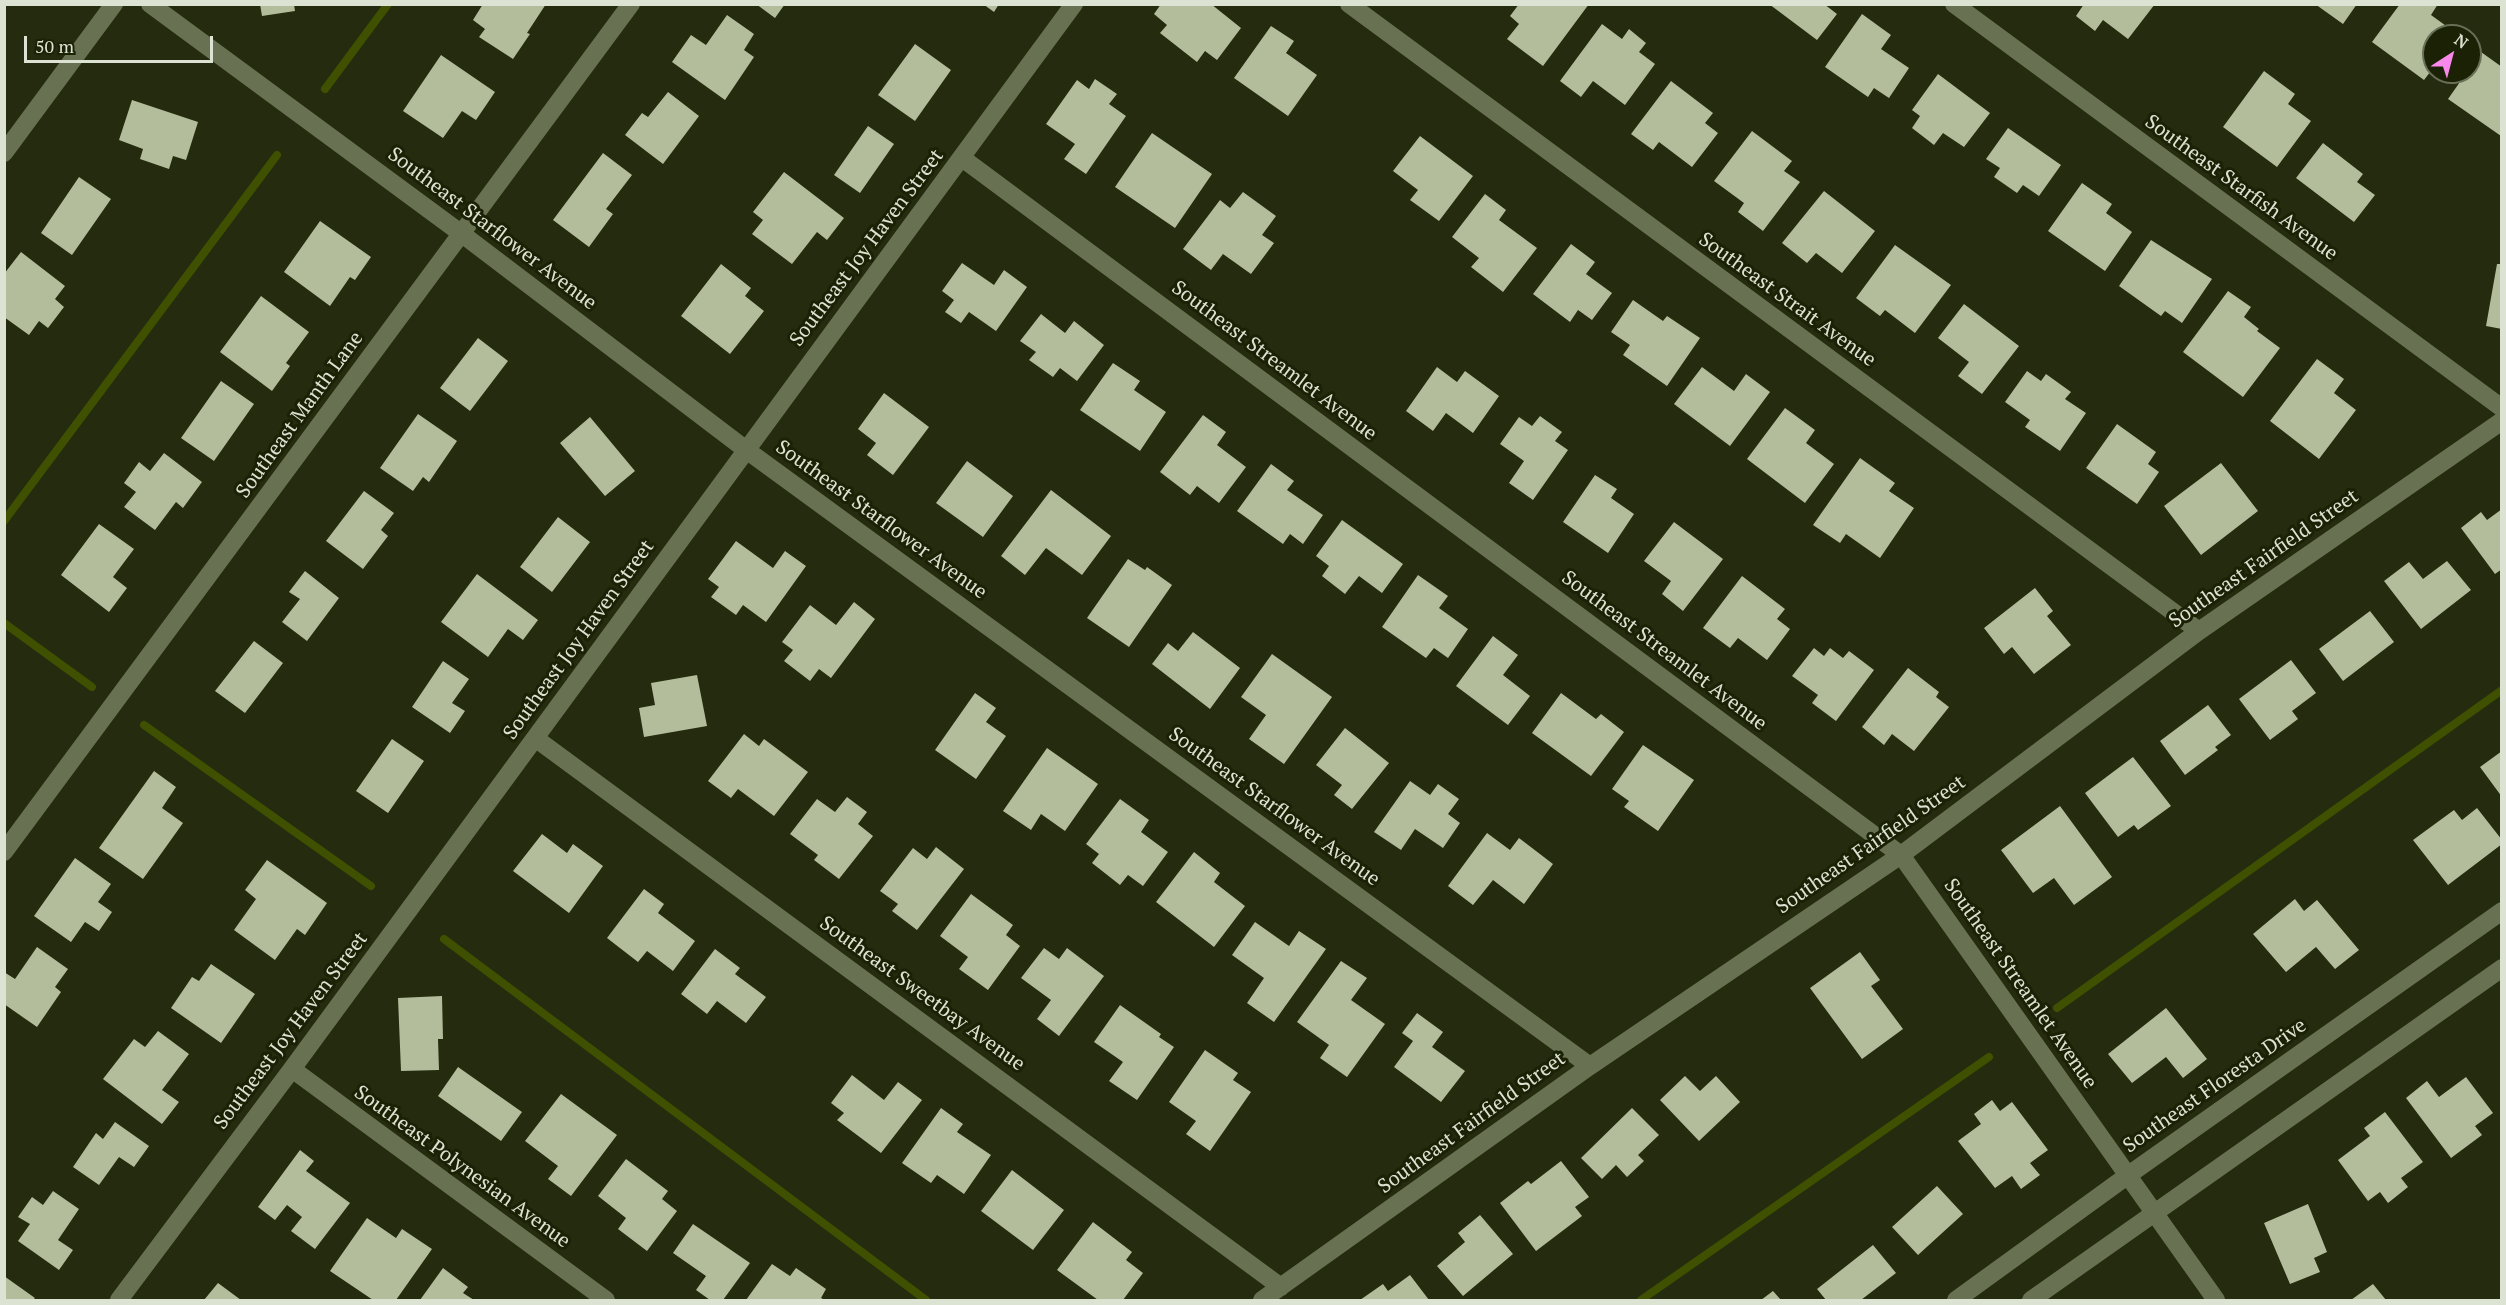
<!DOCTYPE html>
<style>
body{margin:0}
#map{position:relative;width:2506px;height:1305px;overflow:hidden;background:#242b0e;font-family:"PT Serif",serif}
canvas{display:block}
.frame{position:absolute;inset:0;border:6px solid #dde3d2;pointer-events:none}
.north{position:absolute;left:2422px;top:24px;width:60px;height:60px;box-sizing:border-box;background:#1a2105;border:2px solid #686f57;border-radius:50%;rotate:36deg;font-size:16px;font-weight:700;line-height:24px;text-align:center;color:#dde3d2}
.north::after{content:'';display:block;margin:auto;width:21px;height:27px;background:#f888ea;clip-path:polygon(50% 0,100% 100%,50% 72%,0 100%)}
.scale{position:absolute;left:24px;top:36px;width:189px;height:27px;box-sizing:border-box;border:3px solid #dde3d2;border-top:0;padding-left:8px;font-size:18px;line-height:21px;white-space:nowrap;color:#dde3d2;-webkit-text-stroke:4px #1a2105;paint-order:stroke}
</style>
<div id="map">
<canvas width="2506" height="1305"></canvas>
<div class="frame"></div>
<div class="north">N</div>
<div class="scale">50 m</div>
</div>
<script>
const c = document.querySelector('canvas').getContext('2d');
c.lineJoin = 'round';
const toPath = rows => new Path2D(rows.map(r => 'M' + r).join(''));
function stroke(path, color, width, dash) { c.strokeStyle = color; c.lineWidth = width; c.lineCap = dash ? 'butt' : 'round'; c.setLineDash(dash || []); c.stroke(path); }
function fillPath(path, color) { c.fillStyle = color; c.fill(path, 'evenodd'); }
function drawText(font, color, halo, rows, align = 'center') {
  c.font = font + ' "PT Serif",serif'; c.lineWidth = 6; c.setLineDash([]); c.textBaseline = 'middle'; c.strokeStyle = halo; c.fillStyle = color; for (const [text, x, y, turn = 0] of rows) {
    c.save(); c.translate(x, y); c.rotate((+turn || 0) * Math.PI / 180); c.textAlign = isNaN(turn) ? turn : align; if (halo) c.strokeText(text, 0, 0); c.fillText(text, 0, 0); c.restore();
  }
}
const stream = toPath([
 [325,89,388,4],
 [4,521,277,155],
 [4,623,92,687],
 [144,725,371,886],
 [444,939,926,1300],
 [2057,1008,2502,690],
 [1641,1300,1989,1057]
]);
const building = toPath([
 [260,4,294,4,295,11,262,16],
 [483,4,546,4,527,33,530,34,513,59,479,37,485,29,473,20],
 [756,4,785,4,775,18],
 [983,4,999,4,994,12],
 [1161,4,1211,4,1241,28,1217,60,1205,51,1197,62,1160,33,1167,25,1154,14],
 [1519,4,1589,4,1543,66,1507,39,1519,24,1510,16],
 [1769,4,1824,4,1837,14,1817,40],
 [2084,4,2155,4,2128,39,2103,20,2095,31,2076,16],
 [2315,4,2357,4,2343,24],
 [2400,4,2438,4,2431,15,2460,36,2434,36,2434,67,2424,80,2372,42],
 [1862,14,1891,35,1881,49,1909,68,1889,98,1874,88,1868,97,1825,67],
 [727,15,754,34,744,50,754,57,725,100,672,62,691,35,706,45],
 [1602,24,1622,39,1629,29,1646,43,1639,52,1655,64,1625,105,1593,81,1581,97,1560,81],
 [1271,26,1294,41,1286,53,1317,75,1288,116,1234,78],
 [915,44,951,70,915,121,878,95],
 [2481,52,2502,67,2501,136,2448,99,2467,72,2470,72,2470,68],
 [441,55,495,92,476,120,462,111,443,138,403,111],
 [2264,71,2295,94,2288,104,2311,121,2277,167,2223,127],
 [1938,74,1990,113,1964,147,1943,133,1934,145,1912,128,1920,116,1912,110],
 [1095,79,1117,94,1109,104,1126,116,1086,174,1064,159,1075,144,1046,124,1077,80,1089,89],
 [1671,81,1713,113,1705,123,1718,133,1692,167,1659,142,1653,150,1631,134],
 [668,92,699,116,663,164,625,135,642,113,648,117],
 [132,100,198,122,186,160,173,156,169,169,140,159,143,149,119,140],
 [868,126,894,144,860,193,834,175],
 [2008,128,2061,165,2039,196,2023,185,2017,193,1994,177,2000,168,1986,159],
 [1752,131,1792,161,1784,171,1800,182,1763,231,1738,212,1744,203,1714,181],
 [1152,133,1212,174,1175,228,1115,187],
 [1420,136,1473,176,1439,221,1410,200,1418,190,1393,171],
 [2323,143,2363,174,2357,182,2375,195,2354,222,2296,178],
 [603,153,632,175,606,209,613,214,589,247,553,220],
 [784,172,844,218,827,240,817,232,792,264,752,234,763,220,753,212],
 [79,177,111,199,72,255,41,233],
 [2082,183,2112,204,2106,213,2132,232,2105,271,2048,231],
 [1824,191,1875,231,1842,273,1816,253,1807,263,1782,243],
 [1243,192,1276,216,1262,235,1274,243,1251,274,1223,254,1211,270,1183,249,1220,200,1230,208],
 [1485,194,1506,210,1499,220,1537,248,1503,292,1471,267,1479,258,1452,237],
 [320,221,371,257,355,280,350,277,330,306,284,272],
 [2151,240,2212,279,2182,323,2165,311,2161,316,2119,286],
 [1571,244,1595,262,1586,274,1612,293,1592,320,1578,310,1570,322,1533,294],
 [1895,245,1951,285,1915,333,1885,310,1880,316,1856,298],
 [21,252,65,286,55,299,64,307,48,328,39,321,29,335,4,317,4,274],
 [962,263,994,285,1004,270,1027,287,996,331,969,312,961,323,945,312,954,300,942,291],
 [721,264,751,288,745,296,764,311,730,354,681,316],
 [2497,264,2502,264,2502,329,2486,326],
 [2228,291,2251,307,2244,317,2259,329,2257,331,2280,348,2243,397,2183,352],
 [261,296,309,332,286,363,290,366,272,391,220,352],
 [1633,300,1663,321,1667,316,1700,338,1667,386,1623,355,1630,345,1611,332],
 [1964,304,2019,346,1982,394,1958,376,1969,362,1938,338],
 [1041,314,1065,333,1074,321,1104,345,1077,381,1060,368,1053,377,1029,360,1036,352,1020,341],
 [478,338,508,361,470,411,440,388],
 [2317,359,2344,379,2334,393,2356,410,2319,459,2270,421],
 [1113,363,1140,381,1134,390,1166,412,1140,451,1080,410],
 [1437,367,1457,382,1465,371,1499,396,1473,433,1446,413,1433,431,1406,411],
 [1702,367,1734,391,1746,374,1770,392,1730,446,1674,404],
 [2027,371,2041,381,2046,374,2071,392,2065,399,2086,413,2060,451,2025,427,2030,420,2005,402],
 [221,381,254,404,214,461,181,438],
 [884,393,929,427,893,475,867,455,876,443,858,429],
 [1785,408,1815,430,1806,443,1834,464,1805,503,1747,459],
 [418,414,457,441,429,482,423,477,413,491,380,468],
 [1203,415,1226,432,1217,445,1246,467,1219,503,1197,486,1190,495,1160,472],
 [1540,416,1562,432,1555,441,1568,450,1533,500,1509,483,1524,461,1500,444,1519,417,1532,426],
 [590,417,635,471,605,496,560,443],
 [2117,424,2156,452,2148,464,2159,472,2137,504,2086,468],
 [164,453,202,482,183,508,176,502,155,530,124,507,136,492,124,483,139,462,150,471],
 [1860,458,1895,483,1889,491,1914,508,1880,558,1846,534,1840,543,1813,525],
 [967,461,1013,496,983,537,936,503],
 [2221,463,2258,511,2201,555,2164,506],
 [1271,464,1294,481,1287,490,1323,515,1303,544,1290,534,1283,544,1237,511],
 [1595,475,1617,489,1611,498,1634,514,1608,553,1563,522],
 [1051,490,1111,536,1082,575,1046,548,1025,575,1001,556],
 [364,491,394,513,381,530,388,536,363,569,326,541],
 [2502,509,2502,569,2495,574,2461,528,2481,512,2487,520],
 [558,517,590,542,552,592,520,567],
 [1342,520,1403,564,1382,593,1359,576,1345,594,1322,576,1329,566,1316,556],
 [1674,522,1723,559,1683,611,1662,594,1671,581,1644,561],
 [99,524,134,549,113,577,127,588,109,612,61,575],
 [736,541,773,568,785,551,806,566,766,622,743,605,736,615,711,597,719,587,708,579],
 [1128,559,1145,570,1147,567,1172,585,1129,647,1087,618],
 [2447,561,2471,590,2421,629,2384,581,2409,562,2423,579],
 [305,571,339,598,307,641,282,622,300,599,289,592],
 [477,574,538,620,523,640,508,629,488,657,441,622],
 [1418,575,1448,596,1439,608,1468,629,1448,658,1434,648,1426,658,1382,627],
 [1742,576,1785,609,1777,619,1790,629,1767,660,1738,638,1730,648,1703,628],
 [2035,588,2053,611,2047,616,2071,645,2034,674,2012,647,2004,654,1984,628],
 [854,602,875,619,831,678,819,669,810,681,784,661,793,650,782,642,810,605,836,625],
 [2370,611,2394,642,2343,681,2319,649],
 [1193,632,1240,668,1210,709,1152,664,1168,643,1178,651],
 [1493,636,1518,655,1503,675,1530,696,1508,725,1456,686],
 [254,641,283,663,245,713,215,691],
 [1814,648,1824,656,1830,648,1843,658,1849,651,1874,670,1836,721,1812,703,1818,695,1792,676],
 [1272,654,1332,697,1284,764,1249,739,1266,715,1241,697],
 [2291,660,2316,693,2292,711,2298,719,2270,740,2239,699],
 [443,661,469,679,452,703,465,711,450,733,412,707],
 [1908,668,1939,692,1936,697,1949,707,1914,751,1892,734,1884,745,1862,727],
 [697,675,707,726,644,737,639,708,655,705,651,683],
 [975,693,996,708,986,722,1006,736,976,779,935,750],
 [1561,693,1596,719,1601,714,1624,732,1591,776,1532,733],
 [2208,705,2231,735,2215,747,2218,750,2185,775,2160,741],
 [1345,728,1389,763,1352,809,1334,795,1342,785,1316,765],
 [744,734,759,746,764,739,808,772,774,816,738,789,731,798,708,781],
 [392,739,424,761,388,813,356,791],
 [1643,745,1694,780,1658,831,1624,807,1629,801,1612,789],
 [1047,748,1098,784,1065,831,1041,814,1031,830,1003,811],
 [2502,751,2502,797,2480,767],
 [2133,757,2171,806,2138,830,2134,825,2118,837,2085,793],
 [154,771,176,787,162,808,183,823,143,879,99,848],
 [1410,781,1430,795,1438,784,1459,799,1448,814,1460,823,1443,848,1415,829,1401,850,1374,832],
 [847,797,867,812,858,824,873,836,839,879,814,860,818,855,790,834,817,799,835,812],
 [1120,799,1149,820,1141,832,1168,852,1143,886,1128,875,1120,885,1092,863,1099,854,1086,844],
 [2060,806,2112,877,2074,905,2054,878,2033,893,2001,850],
 [2477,808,2502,840,2502,844,2448,885,2413,840,2454,810,2462,820],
 [1487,833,1510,850,1519,838,1553,864,1524,904,1493,880,1473,905,1448,886],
 [542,834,567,853,573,844,603,866,569,913,513,871],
 [936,847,964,869,917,930,892,911,898,904,880,891,913,848,927,859],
 [1194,852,1220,873,1214,882,1245,906,1214,947,1156,902],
 [75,858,111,884,98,902,112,912,99,931,85,922,71,942,34,916],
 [267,860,327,903,305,935,297,929,275,960,234,930,256,899,245,890],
 [644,889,664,904,658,913,695,941,673,971,647,951,638,962,607,938],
 [971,894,1013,925,1006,935,1020,946,988,990,959,969,968,957,940,936],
 [2295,899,2304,911,2317,900,2359,950,2335,969,2316,947,2286,972,2253,934],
 [1255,922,1289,946,1299,931,1326,949,1274,1022,1247,1003,1264,978,1232,955],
 [37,947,68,969,55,987,61,992,37,1027,4,1004,4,972,15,979],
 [1044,948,1059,959,1067,948,1104,976,1059,1036,1037,1019,1051,1000,1021,978],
 [715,949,740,968,735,974,766,997,746,1023,717,1001,707,1014,681,994],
 [1860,952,1880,980,1871,986,1903,1029,1862,1059,1810,988],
 [1341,961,1367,978,1351,1000,1385,1024,1347,1077,1320,1058,1329,1045,1297,1022],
 [211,964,255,994,221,1043,171,1008,192,977,199,981],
 [442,996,443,1039,438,1039,439,1070,401,1071,398,998],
 [1120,1005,1161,1034,1159,1037,1174,1047,1137,1100,1109,1081,1123,1062,1094,1042],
 [2166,1008,2207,1059,2183,1078,2166,1057,2132,1083,2108,1054],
 [1417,1013,1443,1032,1432,1047,1465,1071,1441,1102,1394,1067,1413,1041,1402,1033],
 [158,1031,189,1054,162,1090,179,1102,162,1124,103,1079,134,1039,145,1047],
 [1205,1050,1238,1073,1233,1080,1251,1092,1210,1151,1186,1134,1196,1121,1169,1102],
 [458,1067,522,1112,501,1141,438,1096],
 [852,1075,884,1100,898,1082,922,1100,881,1153,837,1120,844,1113,831,1103],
 [1685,1076,1700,1091,1716,1076,1740,1102,1699,1141,1660,1100],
 [2466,1077,2493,1113,2475,1126,2482,1135,2451,1158,2406,1098,2427,1081,2439,1097],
 [561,1094,617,1135,571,1196,548,1179,558,1166,525,1141],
 [1992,1100,2000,1111,2012,1102,2048,1150,2030,1163,2040,1175,2021,1189,2012,1176,1995,1188,1958,1141,1981,1124,1974,1114],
 [941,1108,963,1124,957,1132,991,1155,964,1194,937,1175,931,1183,902,1163],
 [1632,1108,1659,1135,1638,1155,1644,1161,1627,1177,1616,1165,1602,1179,1581,1158],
 [2385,1112,2423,1162,2401,1178,2408,1187,2388,1203,2380,1192,2368,1201,2338,1160,2370,1136,2364,1128],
 [115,1122,149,1146,134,1167,119,1157,99,1185,73,1167,96,1133,103,1139],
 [300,1150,314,1161,306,1171,350,1203,315,1249,291,1231,302,1217,287,1205,275,1220,258,1207],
 [626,1159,668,1191,662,1199,677,1211,647,1251,618,1229,626,1218,598,1196],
 [1561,1161,1589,1197,1575,1207,1582,1216,1536,1251,1500,1203,1528,1181,1531,1184],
 [1012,1170,1064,1210,1033,1250,981,1211],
 [1937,1186,1963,1214,1918,1255,1892,1227],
 [53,1191,79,1209,58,1240,73,1250,59,1270,18,1241,30,1224,18,1217,32,1197,43,1205],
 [2308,1204,2327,1252,2314,1258,2320,1272,2290,1284,2264,1223],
 [1480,1215,1513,1254,1463,1296,1437,1266,1465,1242,1458,1233],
 [367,1218,396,1238,402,1229,432,1249,396,1300,373,1300,330,1271],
 [1093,1222,1132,1252,1126,1260,1143,1273,1123,1300,1098,1300,1057,1270],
 [693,1224,750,1263,723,1300,710,1300,696,1290,706,1276,673,1253],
 [1873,1245,1896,1273,1861,1300,1826,1300,1817,1289],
 [772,1264,790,1276,796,1268,826,1289,821,1298,825,1300,746,1300],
 [443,1268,468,1287,463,1293,474,1300,420,1300],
 [1410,1275,1429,1300,1360,1300,1383,1284,1388,1291],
 [4,1276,35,1298,33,1300,4,1300],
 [218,1283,241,1300,204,1300],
 [2373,1284,2386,1300,2351,1300],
 [1773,1291,1781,1300,1761,1300]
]);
const minor = toPath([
 [150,4,462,234,745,449,1590,1066],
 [1349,4,2199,631],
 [1954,4,2502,408],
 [4,153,114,4],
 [962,158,1901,855,2216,1300],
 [535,738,1281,1287],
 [4,852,631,4],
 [292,1069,606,1300],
 [119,1300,292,1069,1074,4],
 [1262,1300,1590,1066,1901,855,2199,631,2502,421],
 [1956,1300,2127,1176,2502,911],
 [2031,1300,2502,968]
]);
const streetNames = [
 ["Southeast Starfish Avenue",2241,188,36],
 ["Southeast Starflower Avenue",492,229,37],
 ["Southeast Joy Haven Street",867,248,-53],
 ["Southeast Strait Avenue",1787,300,36],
 ["Southeast Streamlet Avenue",1274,361,37],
 ["Southeast Manth Lane",300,415,-54],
 ["Southeast Starflower Avenue",881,520,36],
 ["Southeast Fairfield Street",2264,559,-35],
 ["Southeast Joy Haven Street",579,640,-54],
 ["Southeast Streamlet Avenue",1664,651,37],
 ["Southeast Starflower Avenue",1274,807,36],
 ["Southeast Fairfield Street",1871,845,-35],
 ["Southeast Streamlet Avenue",2020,984,55],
 ["Southeast Sweetbay Avenue",922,994,36],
 ["Southeast Joy Haven Street",291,1031,-53],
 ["Southeast Floresta Drive",2215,1086,-35],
 ["Southeast Fairfield Street",1472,1123,-36],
 ["Southeast Polynesian Avenue",462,1167,36]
];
stroke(stream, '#405001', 8);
fillPath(building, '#b3bd9b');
stroke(minor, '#687252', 18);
drawText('20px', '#dde3d2', '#1a2105', streetNames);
</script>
